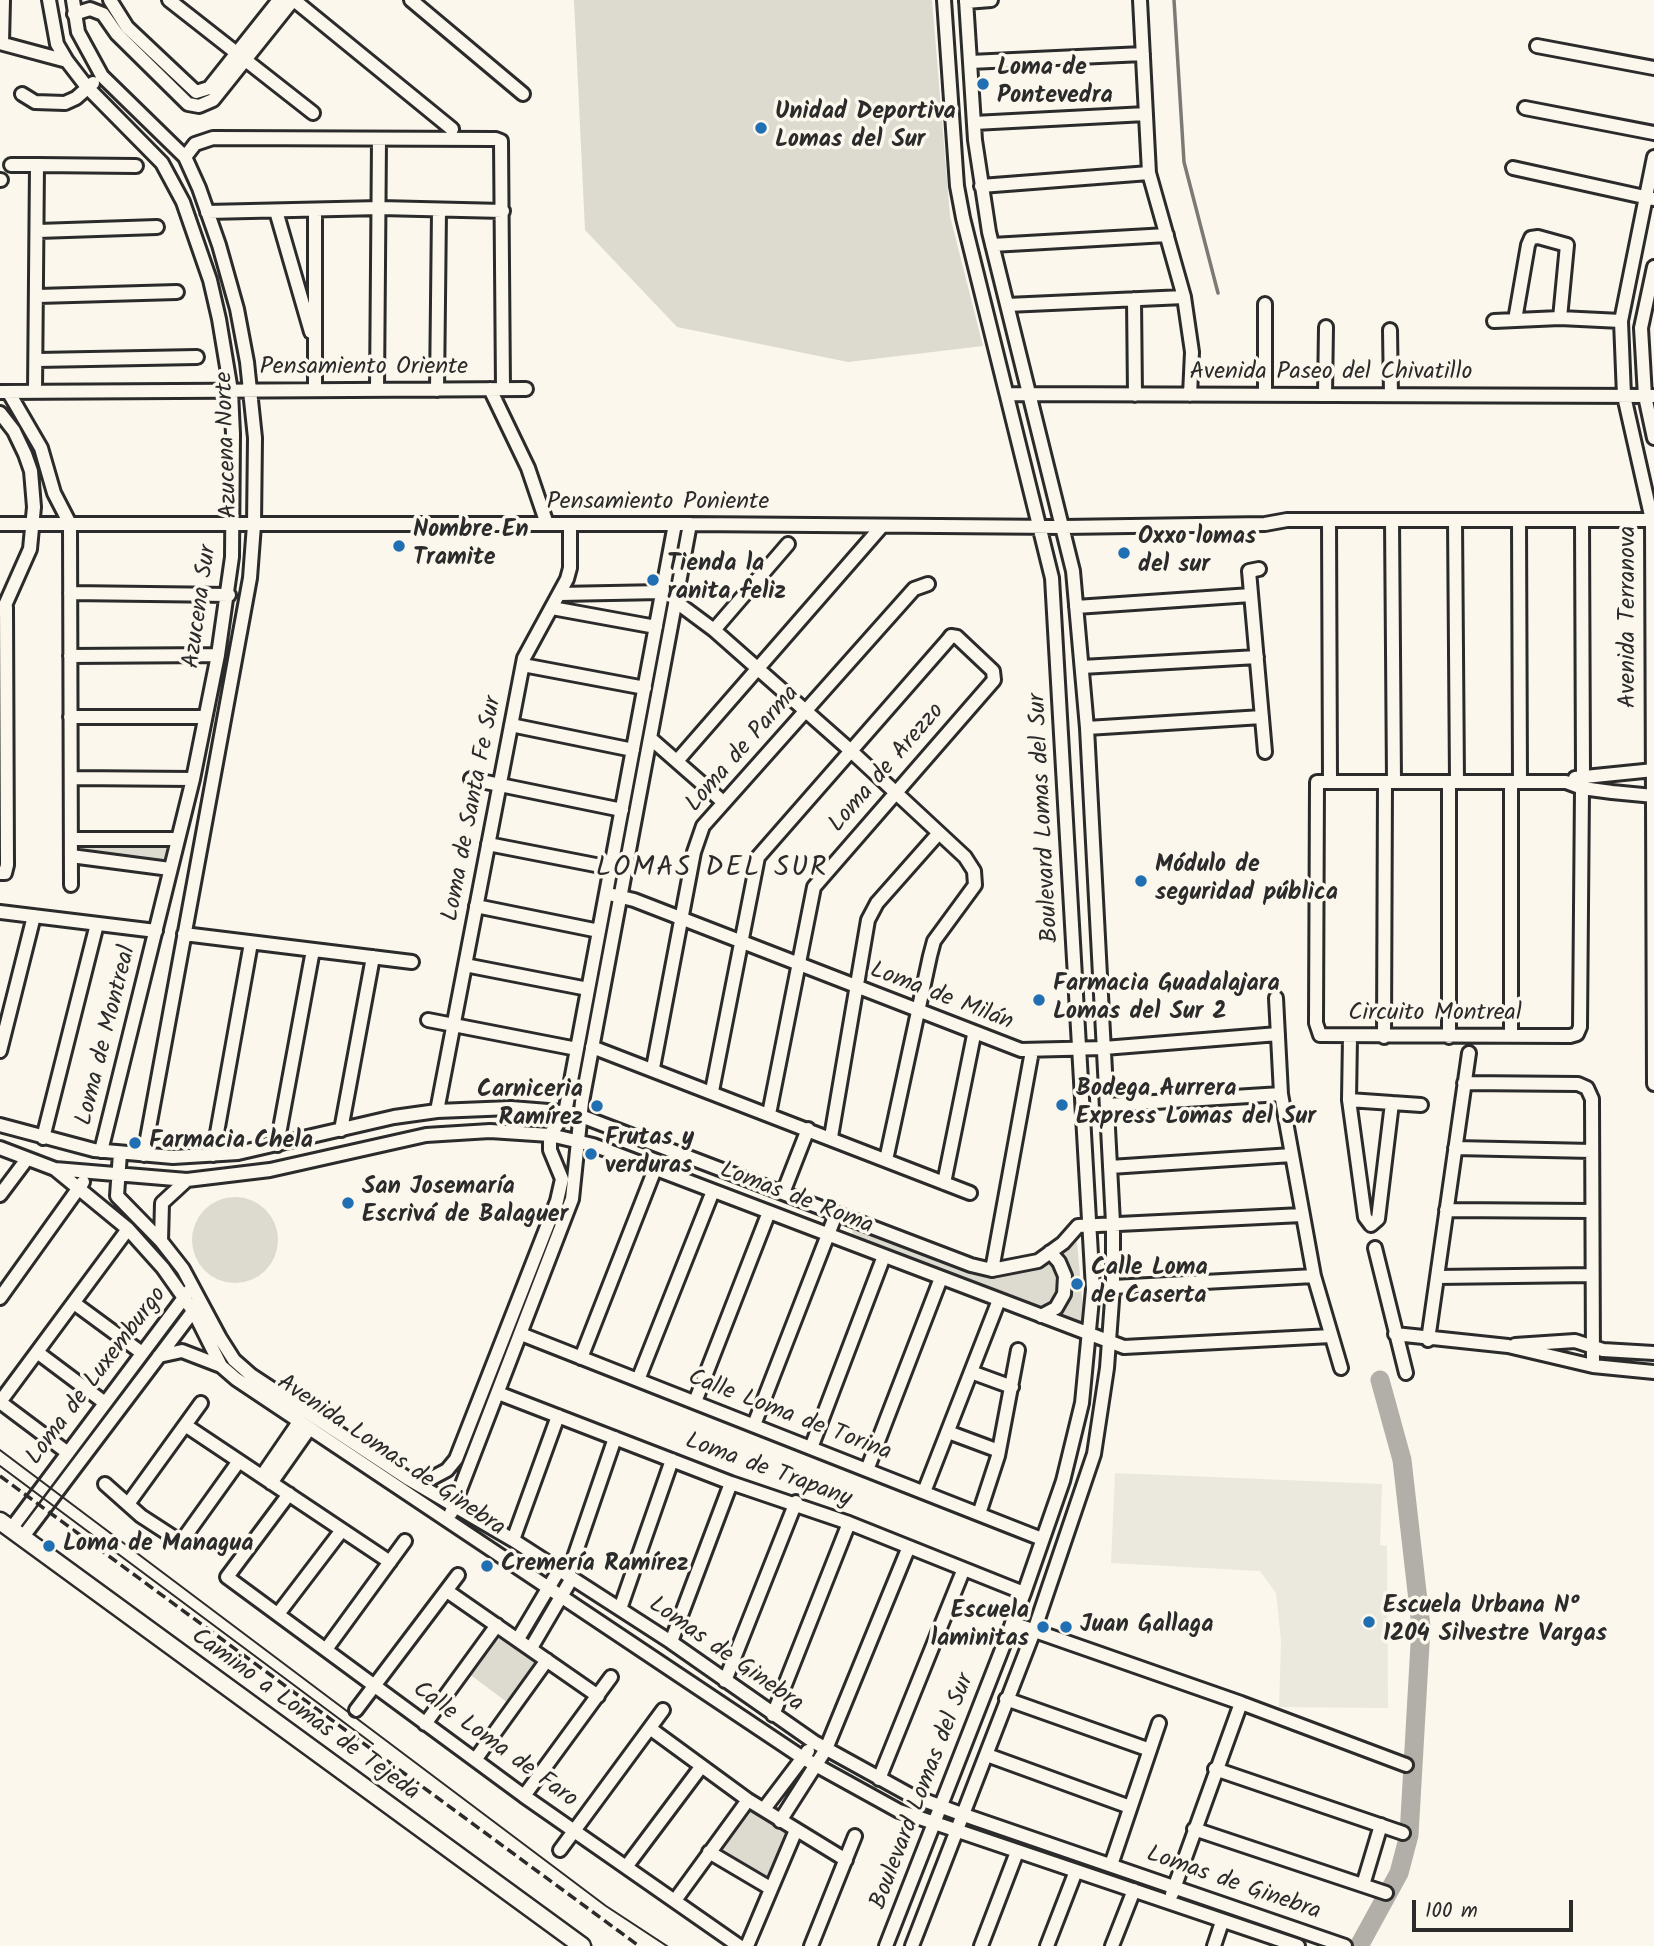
<!DOCTYPE html>
<meta charset="utf-8">
<style>
body{margin:0}
#map{position:relative;width:1654px;height:1946px;overflow:hidden;background:#fbf7ec;font-family:Kalam,sans-serif}
canvas{display:block}
.scale{position:absolute;left:1412px;top:1900px;width:161px;height:32px;box-sizing:border-box;border:4px solid #2b2b2b;border-top:0;padding-left:9px;font-size:21px;line-height:24px;white-space:nowrap;color:#2b2b2b;-webkit-text-stroke:5px #fbf7ec;paint-order:stroke}
</style>
<div id="map">
<canvas width="1654" height="1946"></canvas>
<div class="scale">100 m</div>
</div>
<script>
const c = document.querySelector('canvas').getContext('2d');
c.lineJoin = 'round';
function fillPath(path, color) { c.fillStyle = color; c.fill(path, 'evenodd'); }
const toPath = rows => new Path2D(rows.map(r => 'M' + r).join(''));
function stroke(path, color, width, dash) { c.strokeStyle = color; c.lineWidth = width; c.lineCap = dash ? 'butt' : 'round'; c.setLineDash(dash || []); c.stroke(path); }
function drawText(font, color, halo, rows, align = 'center') {
  c.font = font + ' Kalam,sans-serif'; c.lineWidth = 7; c.setLineDash([]); c.textBaseline = 'middle'; c.strokeStyle = halo; c.fillStyle = color; for (const [text, x, y, turn = 0] of rows) {
    c.save(); c.translate(x, y); c.rotate((+turn || 0) * Math.PI / 180); c.textAlign = isNaN(turn) ? turn : align; if (halo) c.strokeText(text, 0, 0); c.fillText(text, 0, 0); c.restore();
  }
}
const built = toPath([
 [1115,1473,1382,1484,1380,1545,1387,1546,1388,1708,1279,1707,1281,1640,1276,1593,1260,1571,1111,1563]
]);
const green = toPath([
 [574,0,932,0,950,216,983,346,848,362,677,327,585,230],
 [78,843,172,843,168,862,78,852],
 '192 1240a43 43 0 1 1 86 0a43 43 0 1 1-86 0Z',
 [853,1223,991,1275,1028,1270,1077,1242,1083,1309,1080,1327,1037,1305,852,1236],
 [497,1637,540,1664,508,1703,468,1673],
 [752,1805,793,1832,770,1882,719,1853]
]);
const stream = toPath([
 [1174,0,1184,162,1218,293]
]);
const river = toPath([
 [1359,1946,1399,1873,1409,1835,1421,1627,1402,1460,1380,1380]
]);
const minor = toPath([
 [49,0,57,44,67,61,87,87,162,163,183,202,210,280,219,319,231,391,233,434,232,557,218,655,193,779,101,1151],
 [73,0,78,32,102,76,185,157,199,188,219,245,237,309,247,362,255,438,254,525,250,578,144,1155],
 [110,0,127,27,196,92,209,88,279,0],
 [169,0,313,113],
 [294,0,452,129],
 [411,0,523,94],
 [1140,0,1149,173,1184,297,1192,352,1190,395],
 [966,2,991,0],
 [74,14,90,9,103,14,117,34,188,104,199,106,213,100,293,0],
 [0,43,67,61],
 [2,43,3,0],
 [1537,46,1654,68],
 [970,62,1143,54],
 [22,94,35,102,65,103,76,98,93,83],
 [1525,108,1654,133],
 [974,123,1146,114],
 [185,157,195,144,213,138,496,139,501,141,503,389],
 [1654,157,1621,321,1624,396,1652,520,1654,1084],
 [11,165,37,165],
 [1513,168,1653,199],
 [0,180,1,180],
 [981,186,1149,173],
 [276,211,311,332],
 [207,212,380,208,503,211],
 [38,231,157,227],
 [992,245,1167,235],
 [1654,267,1641,328,1645,396,1654,438],
 [38,296,177,292],
 [1134,299,1135,395],
 [1007,305,1184,297],
 [1515,320,1528,245,1531,238,1538,237,1567,245,1560,318],
 [1494,321,1560,318,1621,321],
 [1390,330,1391,395],
 [37,360,197,357],
 [490,389,528,468,547,524],
 [315,390,315,211],
 [377,390,379,140],
 [437,390,439,211],
 [0,392,526,389],
 [35,392,37,165,136,166],
 [9,393,41,448,54,493,70,524,71,885],
 [1007,394,1654,396],
 [1265,395,1265,304],
 [1325,395,1326,327],
 [0,413,14,431,25,454,31,471,34,507,30,549,2,612],
 [1329,520,1330,782],
 [1392,520,1394,782],
 [1455,520,1457,782],
 [1519,520,1520,782],
 [1582,520,1583,775,1582,788,1580,1027,1577,1034,1570,1036,1320,1035,1316,1023,1317,782,1566,782,1582,788,1612,792,1654,796],
 [0,524,690,524,1063,527,1265,524,1287,520,1654,520],
 [1259,569,1249,571,1265,752],
 [70,593,229,595],
 [559,594,662,592],
 [675,601,714,630,851,751,965,857,974,871,975,885,934,941,930,956,886,1160],
 [1076,607,1251,595],
 [552,608,656,627],
 [714,630,788,544],
 [70,656,218,655],
 [523,665,645,688],
 [1082,667,1257,657],
 [70,717,205,717],
 [511,725,633,750],
 [1087,728,1262,717],
 [650,738,722,801],
 [677,761,882,526],
 [71,778,193,779],
 [1575,778,1654,770],
 [471,779,622,810],
 [1511,782,1511,1036],
 [71,839,178,839],
 [488,844,611,868],
 [71,856,170,869],
 [0,873,5,873,7,865,6,607],
 [613,895,634,900,1021,1050,1104,1048,1278,1034],
 [476,906,599,931],
 [0,912,156,931],
 [184,934,412,962],
 [465,965,588,989],
 [1276,998,1281,1094,1314,1276,1341,1368],
 [428,1020,577,1049],
 [1384,1037,1385,782],
 [1449,1037,1449,782],
 [592,1047,970,1193],
 [0,1051,34,916],
 [653,1068,694,852,703,826,914,589,928,584],
 [1464,1083,1578,1084,1587,1088,1592,1099,1593,1366],
 [712,1091,758,857,948,640,951,636,957,637,993,671,994,680,814,887,769,1114],
 [1349,1100,1350,1037],
 [1392,1103,1378,1219,1371,1225,1365,1217,1349,1100,1392,1103,1421,1105],
 [1107,1105,1281,1094],
 [437,1111,524,658,567,579,570,568,570,524],
 [0,1125,94,1150,173,1157,238,1153,394,1117,437,1111,511,1108,573,1113,971,1265,992,1270,1038,1261,1063,1243,1078,1226,1302,1215],
 [341,1130,373,957],
 [831,1137,868,920,877,903,938,834],
 [43,1138,97,924],
 [277,1145,313,950],
 [0,1148,55,1169,187,1180,270,1170,426,1135,490,1131,550,1135,593,1145,1124,1347,1331,1336],
 [1455,1148,1592,1151],
 [120,1153,117,1196,161,1241,183,1269,220,1338,234,1360,251,1375,407,1478,513,1540,671,1642,814,1742,910,1795,964,1815,1345,1946],
 [213,1155,251,943],
 [1110,1167,1292,1155],
 [55,1169,128,1229,163,1268,194,1312,221,1366,236,1379,803,1758,899,1811,1298,1946],
 [944,1183,974,1035],
 [783,1193,808,1129],
 [0,1195,27,1159],
 [1446,1210,1592,1211],
 [161,1241,162,1203,187,1180],
 [1375,1248,1406,1373],
 [992,1270,1032,1051],
 [1437,1277,1592,1275],
 [1113,1287,1314,1276],
 [0,1298,83,1182],
 [74,1303,142,1353],
 [1041,1316,1056,1308,1064,1294,1065,1276,1059,1262,1050,1252],
 [521,1334,1042,1539],
 [1395,1334,1508,1346,1593,1366,1654,1372],
 [1428,1340,1469,1053],
 [1515,1345,1575,1341,1603,1350,1654,1353],
 [37,1352,105,1403],
 [159,1356,182,1351,221,1366],
 [581,1358,655,1169],
 [971,1372,1012,1387],
 [638,1380,713,1191],
 [498,1393,731,1483,849,1523,1024,1593],
 [0,1402,128,1229],
 [0,1402,68,1453],
 [695,1402,769,1212],
 [185,1425,390,1562],
 [754,1425,836,1214],
 [948,1432,999,1451],
 [811,1448,884,1256],
 [867,1470,941,1278],
 [262,1476,299,1422],
 [411,1479,432,1478,447,1470,456,1459,557,1201,562,1179,550,1150,550,1135,565,1113,675,524],
 [271,1483,309,1429],
 [105,1484,141,1516,181,1542,239,1461],
 [924,1492,999,1300],
 [289,1494,227,1577,524,1796,739,1946],
 [128,1504,201,1403],
 [451,1513,572,1199,582,1102,690,524],
 [979,1514,998,1456,1018,1350],
 [11,1529,189,1291],
 [22,1538,197,1306],
 [513,1540,558,1416],
 [568,1575,615,1438],
 [447,1591,598,1696],
 [620,1609,672,1460],
 [278,1614,342,1530],
 [1012,1623,1241,1703,1406,1765],
 [518,1639,559,1570],
 [671,1642,731,1483],
 [327,1648,405,1541],
 [531,1648,572,1578],
 [725,1681,796,1502],
 [1006,1699,1150,1750],
 [356,1710,458,1575],
 [773,1715,849,1523],
 [425,1724,497,1625],
 [651,1729,748,1800,846,1860],
 [987,1755,1130,1807],
 [475,1760,547,1660],
 [1215,1769,1403,1833],
 [879,1779,963,1571],
 [524,1796,611,1677],
 [764,1809,808,1751],
 [780,1821,826,1749,908,1549],
 [1194,1829,1386,1893],
 [560,1850,663,1710],
 [709,1852,770,1888],
 [1111,1865,1159,1723],
 [626,1867,701,1767],
 [1363,1885,1381,1825],
 [1172,1894,1241,1703],
 [676,1899,748,1800],
 [747,1946,796,1830],
 [811,1946,855,1836],
 [886,1946,1024,1593,1063,1481,1082,1403,1093,1289,1052,578,963,218,957,186,944,0],
 [912,1946,1034,1631,1094,1454,1107,1368,1113,1287,1113,1223,1087,728,1073,571,989,232,975,140,966,0],
 [981,1946,1017,1852],
 [1047,1946,1076,1871],
 [1112,1946,1134,1890],
 [1214,1946,1222,1922]
]);
const major = toPath([
 [0,1521,582,1946]
]);
const tram = toPath([
 [0,1450,606,1906,667,1946],
 [0,1466,373,1744]
]);
const rail = toPath([
 [0,1476,639,1946]
]);
const markers = [
 [983,84,7,"#1f6fb2"],
 [761,128,7,"#1f6fb2"],
 [399,546,7,"#1f6fb2"],
 [1124,553,7,"#1f6fb2"],
 [653,580,7,"#1f6fb2"],
 [1141,881,7,"#1f6fb2"],
 [1039,1000,7,"#1f6fb2"],
 [1062,1105,7,"#1f6fb2"],
 [597,1106,7,"#1f6fb2"],
 [135,1143,7,"#1f6fb2"],
 [591,1154,7,"#1f6fb2"],
 [348,1203,7,"#1f6fb2"],
 [1077,1284,7,"#1f6fb2"],
 [49,1546,7,"#1f6fb2"],
 [487,1566,7,"#1f6fb2"],
 [1369,1622,7,"#1f6fb2"],
 [1043,1627,7,"#1f6fb2"],
 [1066,1627,7,"#1f6fb2"]
];
const poiNames = [
 ["Loma de",997,70],
 ["Pontevedra",997,98],
 ["Unidad Deportiva",775,114],
 ["Lomas del Sur",775,142],
 ["Nombre En",413,532],
 ["Tramite",413,560],
 ["Oxxo lomas",1138,539],
 ["del sur",1138,567],
 ["Tienda la",667,566],
 ["ranita feliz",667,594],
 ["Módulo de",1155,867],
 ["seguridad pública",1155,895],
 ["Farmacia Guadalajara",1053,986],
 ["Lomas del Sur 2",1053,1014],
 ["Bodega Aurrera",1076,1091],
 ["Express Lomas del Sur",1076,1119],
 ["Carniceria",583,1092,"right"],
 ["Ramírez",583,1120,"right"],
 ["Frutas y",605,1140],
 ["verduras",605,1168],
 ["Farmacia Chela",149,1143],
 ["San Josemaría",362,1189],
 ["Escrivá de Balaguer",362,1217],
 ["Calle Loma",1091,1270],
 ["de Caserta",1091,1298],
 ["Loma de Managua",63,1546],
 ["Cremería Ramírez",501,1566],
 ["Escuela Urbana N°",1383,1608],
 ["1204 Silvestre Vargas",1383,1636],
 ["Escuela",1029,1613,"right"],
 ["laminitas",1029,1641,"right"],
 ["Juan Gallaga",1080,1627]
];
const streetNames = [
 ["Pensamiento Oriente",364,369],
 ["Avenida Paseo del Chivatillo",1331,374],
 ["Azucena Norte",229,445,-92],
 ["Pensamiento Poniente",658,504],
 ["Azucena Sur",202,607,-82],
 ["Avenida Terranova",1630,617,-90],
 ["Loma de Parma",744,750,-49],
 ["Loma de Arezzo",888,769,-49],
 ["Loma de Santa Fe Sur",474,809,-79],
 ["Boulevard Lomas del Sur",1046,818,-93],
 ["Loma de Milán",941,998,21],
 ["Circuito Montreal",1435,1015],
 ["Loma de Montreal",108,1036,-76],
 ["Lomas de Roma",796,1200,21],
 ["Loma de Luxemburgo",98,1377,-53],
 ["Calle Loma de Torina",789,1417,21],
 ["Avenida Lomas de Ginebra",390,1457,34],
 ["Loma de Trapany",768,1472,20],
 ["Lomas de Ginebra",725,1656,35],
 ["Camino a Lomas de Tejeda",304,1716,36],
 ["Calle Loma de Faro",494,1746,36],
 ["Boulevard Lomas del Sur",924,1792,-69],
 ["Lomas de Ginebra",1233,1885,19]
];
const quarterNames = [
 ["LOMAS DEL SUR",712,870]
];
fillPath(built, '#ebe8de');
fillPath(green, '#dddad0');
stroke(stream, '#7b7a75', 3.5);
stroke(river, '#b1afa7', 19);
stroke(minor, '#2b2b2b', 18);
stroke(major, '#2b2b2b', 21);
stroke(minor, '#fbf7ec', 12);
stroke(major, '#fbf7ec', 16);
stroke(tram, '#2b2b2b', 2);
stroke(rail, '#2b2b2b', 3.5, [10, 5]);
for (const [x, y, r, color] of markers) { const dot = new Path2D(); dot.arc(x, y, r, 0, 2 * Math.PI); c.fillStyle = color; c.fill(dot); stroke(dot, '#fbf7ec', 2.5); }
drawText('bold 24px', '#2b2b2b', '#fbf7ec', poiNames, 'left');
drawText('24px', '#2b2b2b', '#fbf7ec', streetNames);
c.letterSpacing = '2px';
drawText('28px', '#2b2b2b', '#fbf7ec', quarterNames);
c.letterSpacing = '0px';
</script>
